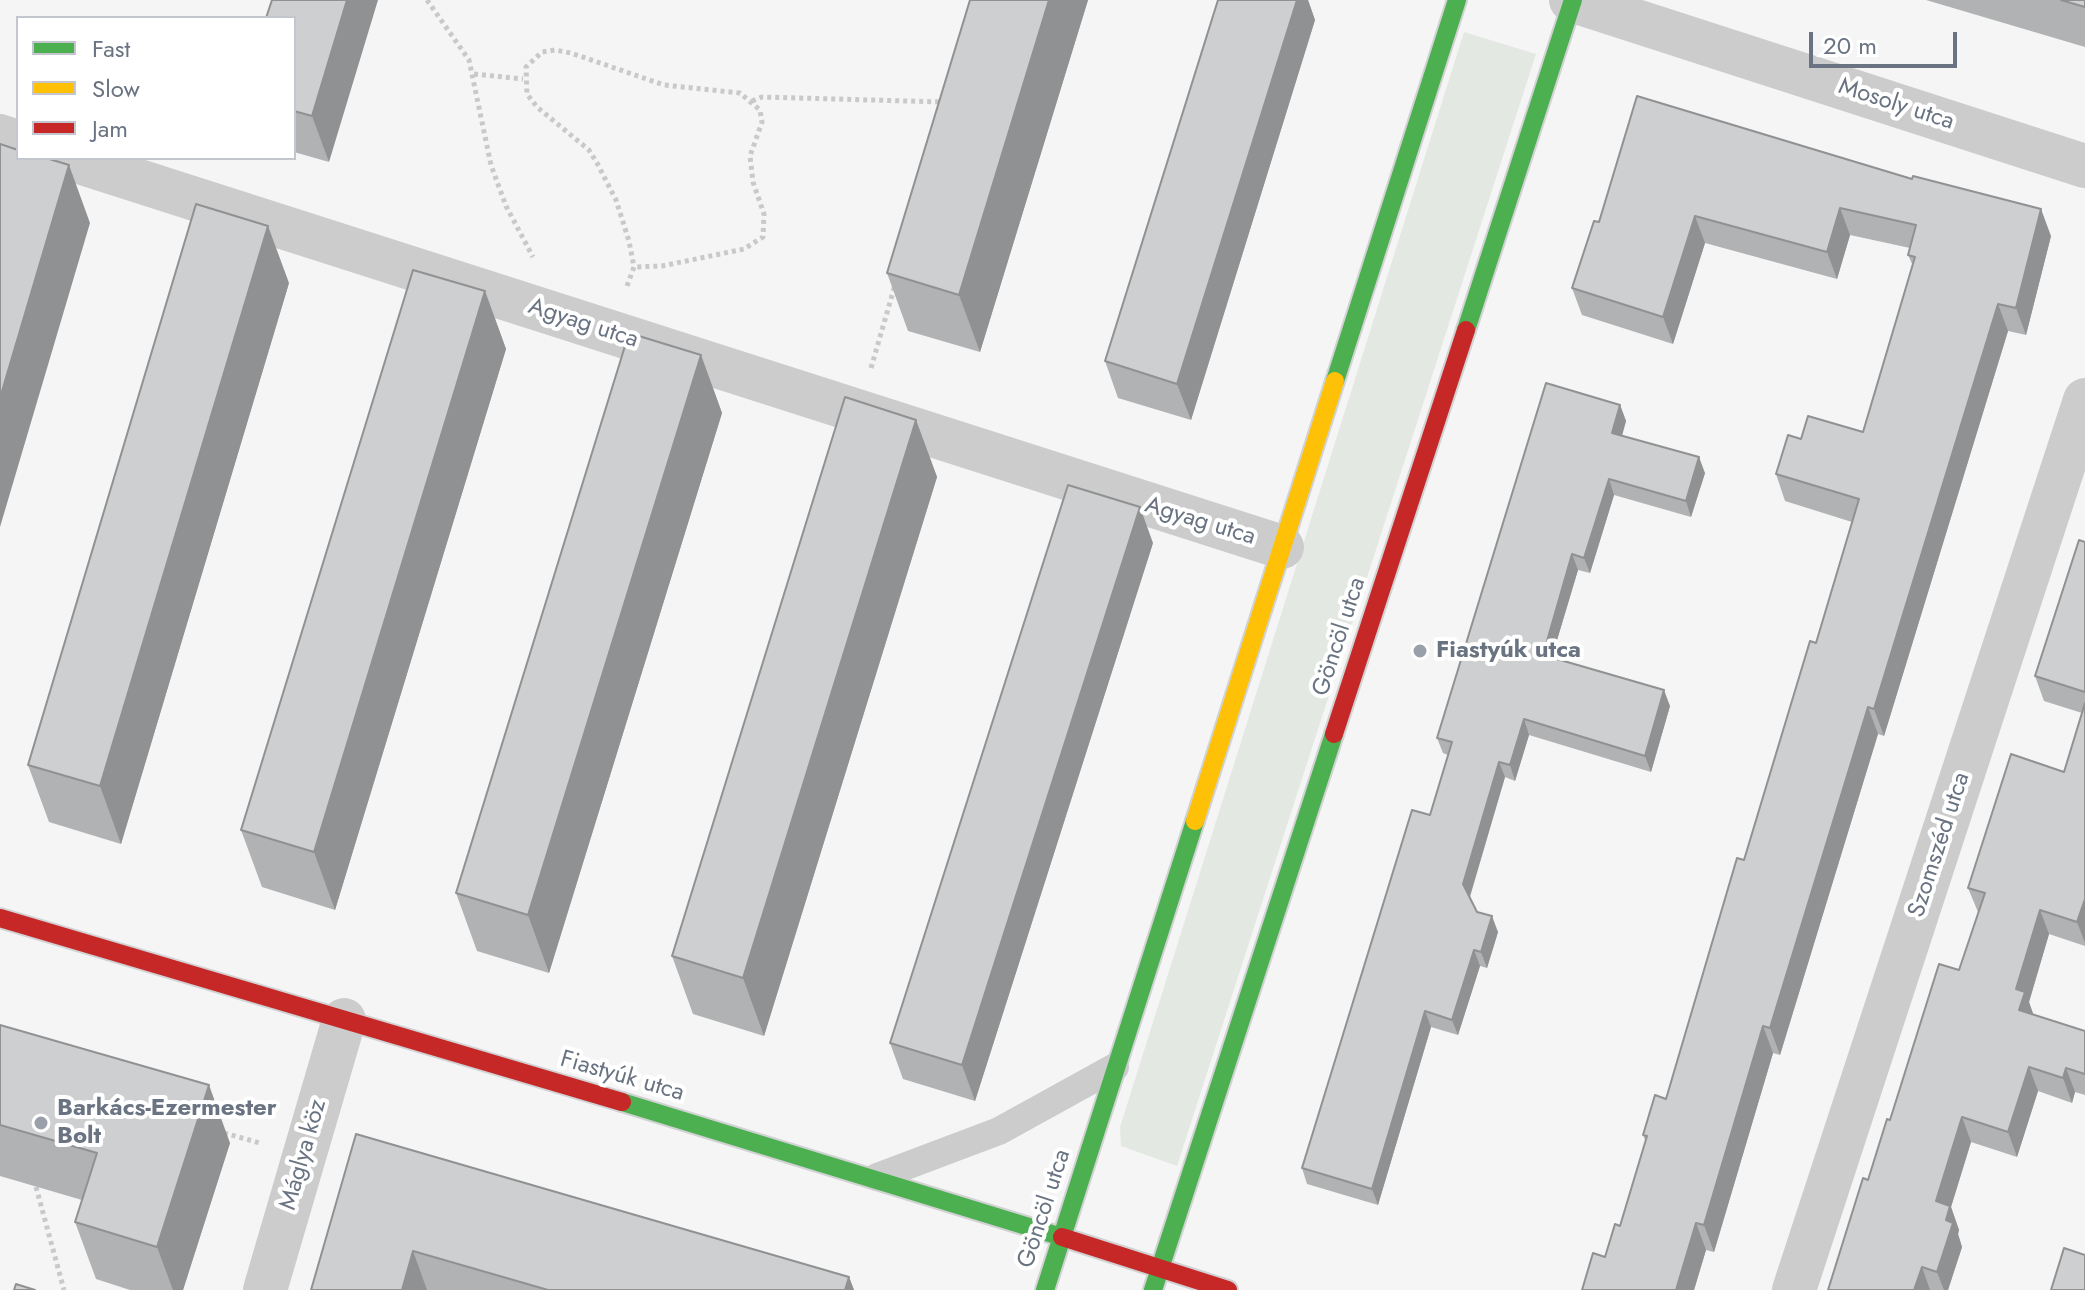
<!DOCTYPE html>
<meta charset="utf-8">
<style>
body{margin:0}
#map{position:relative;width:2085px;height:1290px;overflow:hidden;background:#f5f5f5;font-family:Jost,sans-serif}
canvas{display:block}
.legend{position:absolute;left:16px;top:16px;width:280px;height:144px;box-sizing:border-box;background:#fff;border:2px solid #c3c7cd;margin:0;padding:10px 14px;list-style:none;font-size:24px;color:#697381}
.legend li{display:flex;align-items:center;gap:16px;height:40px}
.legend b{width:40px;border:2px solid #c3c7cd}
.scale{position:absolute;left:1809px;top:32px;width:148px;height:36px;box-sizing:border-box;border:4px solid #697381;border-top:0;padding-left:10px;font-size:24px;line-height:28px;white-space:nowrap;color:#697381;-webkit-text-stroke:6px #fff;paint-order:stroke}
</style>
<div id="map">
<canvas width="2085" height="1290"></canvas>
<ul class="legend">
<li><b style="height:10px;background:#4caf50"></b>Fast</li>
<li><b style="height:10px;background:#ffc107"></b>Slow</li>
<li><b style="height:10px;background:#c62828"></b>Jam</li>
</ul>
<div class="scale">20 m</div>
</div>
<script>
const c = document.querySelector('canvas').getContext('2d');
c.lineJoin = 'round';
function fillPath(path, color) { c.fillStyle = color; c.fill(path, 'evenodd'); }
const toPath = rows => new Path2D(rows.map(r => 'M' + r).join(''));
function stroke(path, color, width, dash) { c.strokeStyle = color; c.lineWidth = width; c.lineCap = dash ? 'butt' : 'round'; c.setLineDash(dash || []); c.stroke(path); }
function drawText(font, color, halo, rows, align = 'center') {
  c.font = font + ' Jost,sans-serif'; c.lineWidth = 8; c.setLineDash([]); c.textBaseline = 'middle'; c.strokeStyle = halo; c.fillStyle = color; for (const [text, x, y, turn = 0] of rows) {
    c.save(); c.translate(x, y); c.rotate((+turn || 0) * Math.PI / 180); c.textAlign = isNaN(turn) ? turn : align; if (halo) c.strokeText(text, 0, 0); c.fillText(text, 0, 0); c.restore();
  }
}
const green = toPath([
 [1464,32,1536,54,1177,1166,1121,1146,1120,1127]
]);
const path = toPath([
 [427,0,469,60,491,165,506,206,533,257],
 [474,74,523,79],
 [752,101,762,97,944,102],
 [627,286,634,267,629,241,616,200,597,163,589,150,537,107,527,94,526,67,542,52,555,50,571,53,664,85,740,93,760,110,762,122,750,156,753,182,764,214,763,237,744,249,662,266,634,267],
 [871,368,895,285],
 [224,1133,260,1143],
 [36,1187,64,1290]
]);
const lane = toPath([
 [877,1177,999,1131,1115,1067]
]);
const street = toPath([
 [1571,0,2085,166],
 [0,136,18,142],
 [67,158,1282,547],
 [265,1290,344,1020],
 [1794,1290,2085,400]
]);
const fast = toPath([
 [1466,330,1573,0],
 [1335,381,1457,0],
 [622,1102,1062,1237],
 [1045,1290,1195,821],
 [1153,1290,1334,734]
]);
const slow = toPath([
 [1195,821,1335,381]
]);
const jam = toPath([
 [1334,734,1466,330],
 [0,918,622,1102],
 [1062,1237,1228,1290]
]);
const wall = toPath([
 [970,0,1088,0,980,352,908,331,887,273],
 [1218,0,1308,0,1315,20,1191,420,1118,398,1105,361],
 [1926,0,2085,0,2085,47],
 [294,18,329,162,294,152],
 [1637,96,2051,236,2026,335,2008,331,1884,736,1878,734,1780,1055,1773,1053,1714,1252,1706,1250,1694,1290,1582,1290,1605,1257,1620,1226,1646,1142,1643,1135,1666,1099,1816,643,1852,522,1785,501,1776,474,1801,439,1863,432,1913,266,1908,255,1910,248,1850,235,1837,279,1705,243,1673,344,1582,315,1572,288,1599,222],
 [289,283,121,844,49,822,28,765],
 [485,291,506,349,335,910,262,887,241,830],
 [701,355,722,413,549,973,477,951,456,893],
 [1620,405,1626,421,1622,436,1705,473,1691,517,1614,495,1590,573,1578,570,1552,657,1670,706,1651,772,1529,735,1515,781,1505,777,1470,897,1477,912,1498,932,1487,968,1480,966,1458,1035,1431,1027,1378,1205,1307,1184,1302,1168,1430,815,1448,755,1443,753,1437,738],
 [916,420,937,477,764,1036,693,1014,672,956],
 [2085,542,2085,946,2049,934,2029,1002,2033,1015,2085,1031,2085,1095,2075,1092,2072,1103,2038,1091,2017,1157,1971,1142,1951,1207,1959,1230,1958,1234,1962,1247,1948,1290,1828,1290,1890,1120,1959,970,1978,912,1968,888,2064,772,2082,713,2044,701,2035,676],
 [1153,543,975,1101,903,1079,890,1043],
 [0,1025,230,1143,183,1290,130,1290,96,1279,75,1222,82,1200,0,1176],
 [356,1134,849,1277,854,1290,311,1290]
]);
const shadedWall = toPath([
 [347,0,378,0,329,162,312,116],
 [1049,0,1088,0,980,352,959,295],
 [1297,0,1308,0,1315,20,1191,420,1177,384],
 [69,165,90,223,0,527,0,398],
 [1840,208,1850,235,1837,279,1827,252],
 [2041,209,2051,236,2026,335,2016,308],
 [1695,216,1705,243,1673,344,1663,317],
 [268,226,289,283,121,844,100,786],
 [485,291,506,349,335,910,314,852],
 [1998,304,2008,331,1884,736,1874,709],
 [701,355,722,413,549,973,528,915],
 [1620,405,1626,421,1618,449,1612,433],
 [916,420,937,477,764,1036,743,978],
 [1699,457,1705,473,1691,517,1686,501],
 [1609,479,1614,495,1590,573,1584,558],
 [1140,507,1153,543,975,1101,962,1065],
 [1572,554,1578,570,1548,670,1543,655],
 [1664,690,1670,706,1651,772,1645,756],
 [1868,707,1878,734,1780,1055,1770,1028],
 [1524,719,1529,735,1515,781,1510,765],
 [1499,762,1505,777,1469,899,1463,884],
 [2085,899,2085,943,2077,922],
 [2040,910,2049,934,2029,1002,2034,1016,2019,1010,2016,989],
 [1492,916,1498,932,1487,968,1481,952],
 [1474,950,1480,966,1458,1035,1452,1020],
 [1425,1011,1431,1027,1378,1205,1372,1189],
 [1763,1026,1773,1053,1714,1252,1704,1225],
 [2029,1067,2038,1091,2017,1157,2008,1132],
 [2066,1068,2075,1092,2072,1103,2063,1078],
 [209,1085,230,1143,183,1290,173,1290,157,1247],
 [1962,1117,1971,1142,1951,1207,1959,1230,1958,1234,1962,1247,1948,1290,1944,1290,1937,1272,1936,1201],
 [1696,1223,1706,1250,1694,1290,1676,1290],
 [413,1251,427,1290,402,1290],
 [1922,1267,1930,1290,1914,1290],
 [849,1277,854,1290,845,1290]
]);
const building = toPath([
 [272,0,347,0,312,116,294,111,294,18,266,18,272,0],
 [970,0,1049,0,959,295,887,273,970,0],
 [1218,0,1297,0,1177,384,1105,361,1218,0],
 [2061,0,2085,0,2085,7,2061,0],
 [1637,96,1912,179,1913,176,2041,209,2016,308,1998,304,1874,709,1868,707,1770,1028,1763,1026,1704,1225,1696,1223,1676,1290,1582,1290,1593,1253,1605,1257,1615,1224,1620,1226,1647,1136,1643,1135,1655,1095,1666,1099,1737,858,1744,860,1810,641,1816,643,1859,499,1776,474,1788,435,1801,439,1808,416,1863,432,1915,257,1908,255,1916,225,1840,208,1827,252,1695,216,1663,317,1572,288,1594,221,1599,222,1637,96],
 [0,144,18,150,18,158,46,158,69,165,0,398,0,144],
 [196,204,268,226,100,786,28,765,196,204],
 [413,270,485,291,314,852,241,830,413,270],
 [629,333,701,355,528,915,456,893,629,333],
 [1546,383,1620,405,1612,433,1699,457,1686,501,1609,479,1584,558,1572,554,1543,655,1664,690,1645,756,1524,719,1510,765,1499,762,1463,884,1477,912,1492,916,1481,952,1474,950,1452,1020,1425,1011,1372,1189,1302,1168,1412,810,1430,815,1452,742,1437,738,1546,383],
 [845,397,916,420,743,978,672,956,845,397],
 [1068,485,1140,507,962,1065,890,1043,1068,485],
 [2079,540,2085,542,2085,692,2035,676,2079,540],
 [2085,703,2085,899,2077,922,2040,910,2016,989,2025,992,2019,1010,2085,1031,2085,1074,2066,1068,2063,1078,2029,1067,2008,1132,1962,1117,1936,1201,1950,1206,1946,1220,1953,1223,1937,1272,1922,1267,1914,1290,1828,1290,1863,1178,1868,1180,1887,1119,1890,1120,1939,964,1959,970,1985,893,1968,888,2011,754,2064,772,2085,703],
 [0,1025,209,1085,157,1247,75,1222,97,1153,0,1125,0,1025],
 [356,1134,849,1277,845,1290,548,1290,413,1251,402,1290,311,1290,356,1134],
 [2064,1248,2085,1255,2085,1290,2051,1290,2064,1248],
 [16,1284,35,1290,14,1290,16,1284]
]);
const markers = [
 [1420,651,8,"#9aa0aa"],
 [41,1123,8,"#9aa0aa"]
];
const streetNames = [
 ["Mosoly utca",1896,105,18],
 ["Agyag utca",583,324,18],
 ["Agyag utca",1200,522,17],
 ["Göncöl utca",1340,637,-72],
 ["Szomszéd utca",1940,845,-72],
 ["Fiastyúk utca",622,1077,16],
 ["Máglya köz",304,1155,-74],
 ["Göncöl utca",1045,1209,-72]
];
const poiNames = [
 ["Fiastyúk utca",1436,651],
 ["Barkács-Ezermester",57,1109],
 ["Bolt",57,1137]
];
fillPath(green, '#e4e8e3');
stroke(fast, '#d1d2d3', 22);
stroke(slow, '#d1d2d3', 22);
stroke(jam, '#d1d2d3', 22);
stroke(path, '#c9c9ca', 5, [4, 4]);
stroke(lane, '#cccccd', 28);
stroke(street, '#cccccd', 44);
stroke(fast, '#4caf50', 18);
stroke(slow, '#ffc107', 18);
stroke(jam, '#c62828', 18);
fillPath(wall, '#b1b2b3');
fillPath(shadedWall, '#909192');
fillPath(building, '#cecfd0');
stroke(building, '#909192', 2);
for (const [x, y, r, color] of markers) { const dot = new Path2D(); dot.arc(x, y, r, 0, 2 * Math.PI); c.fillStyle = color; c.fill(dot); stroke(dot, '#fff', 3); }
drawText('24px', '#697381', '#fff', streetNames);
drawText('bold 24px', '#697381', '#fff', poiNames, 'left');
</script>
